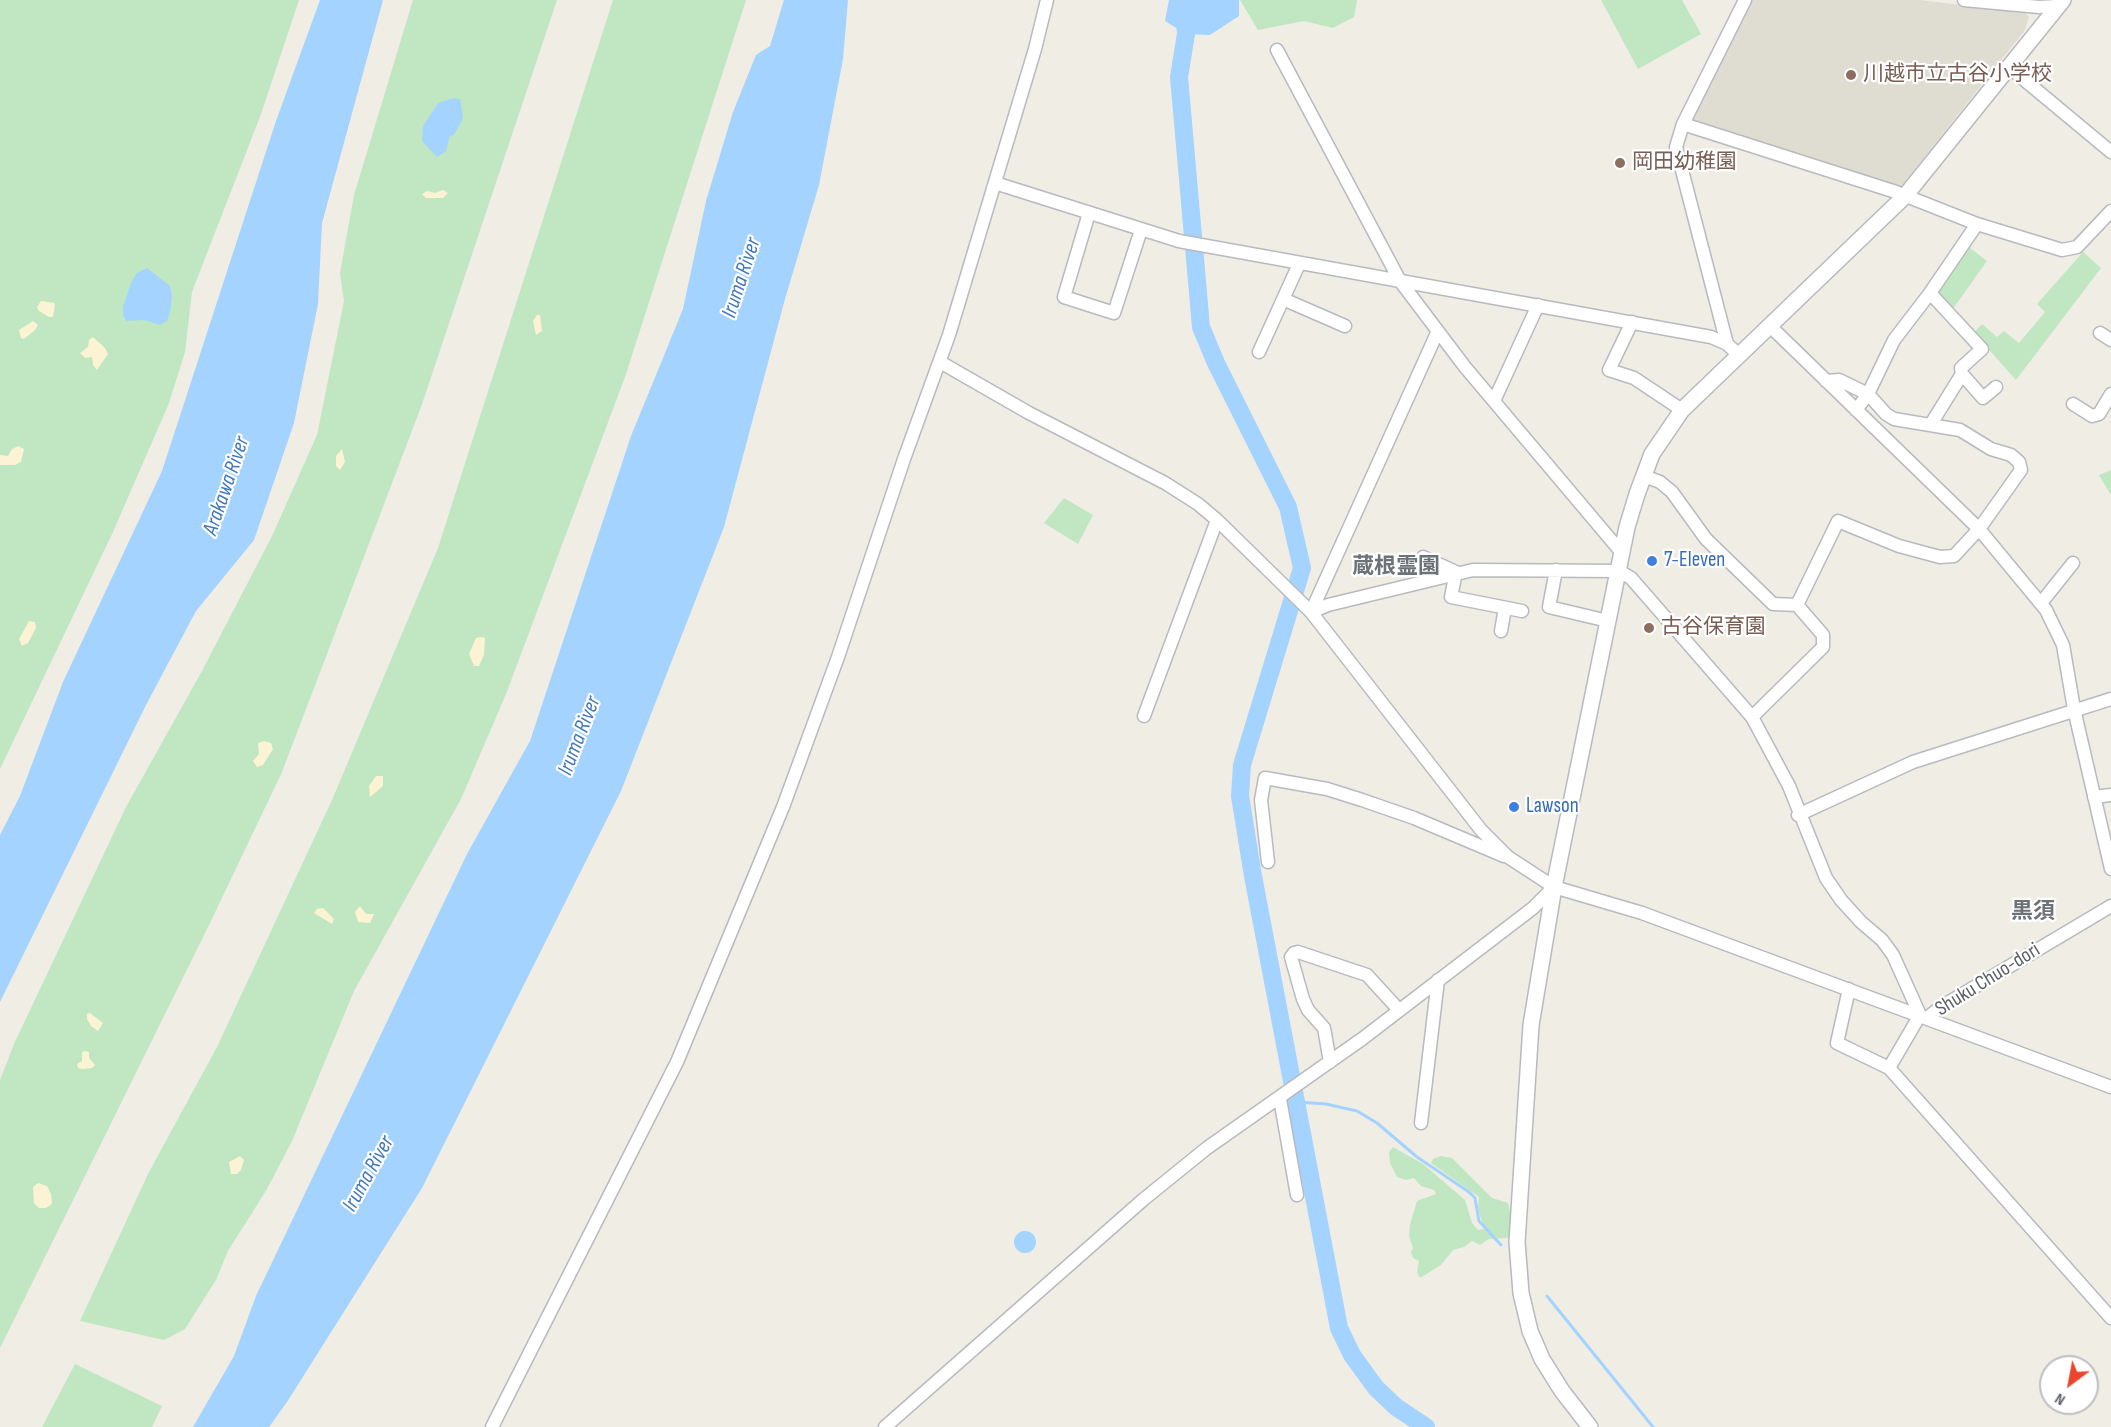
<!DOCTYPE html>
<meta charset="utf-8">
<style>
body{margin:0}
#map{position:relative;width:2111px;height:1427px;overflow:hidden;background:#efede4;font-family:"Sofia Sans Condensed",sans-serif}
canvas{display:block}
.north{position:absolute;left:2039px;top:1355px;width:60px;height:60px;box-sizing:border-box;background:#fff;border:2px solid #bebfc1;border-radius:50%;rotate:212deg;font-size:16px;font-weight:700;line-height:24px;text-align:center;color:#5c6065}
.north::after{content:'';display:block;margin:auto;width:21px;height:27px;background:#eb452e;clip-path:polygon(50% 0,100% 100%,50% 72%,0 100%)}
</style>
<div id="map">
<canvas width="2111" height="1427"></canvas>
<div class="north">N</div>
</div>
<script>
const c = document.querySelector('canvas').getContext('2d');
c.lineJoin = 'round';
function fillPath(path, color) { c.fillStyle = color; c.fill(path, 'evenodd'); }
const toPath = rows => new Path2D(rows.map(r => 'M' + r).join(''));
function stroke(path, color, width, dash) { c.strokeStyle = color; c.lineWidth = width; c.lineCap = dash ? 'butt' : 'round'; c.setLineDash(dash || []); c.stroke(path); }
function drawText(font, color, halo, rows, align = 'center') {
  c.font = font + ' "Sofia Sans Condensed","Noto Sans JP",sans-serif'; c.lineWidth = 4.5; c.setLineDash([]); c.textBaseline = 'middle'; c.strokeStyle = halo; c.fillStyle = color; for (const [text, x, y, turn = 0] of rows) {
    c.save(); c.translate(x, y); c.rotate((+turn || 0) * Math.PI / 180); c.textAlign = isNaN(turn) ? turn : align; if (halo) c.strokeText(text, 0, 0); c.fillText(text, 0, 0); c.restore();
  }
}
const education = toPath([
 [1749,0,1920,0,2025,13,2029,17,2025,30,1900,188,1688,120]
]);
const green = toPath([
 [0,0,299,0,261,114,192,292,185,352,169,403,113,532,0,769],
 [413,0,557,0,421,407,282,772,210,923,0,1348,0,1080,14,1044,126,807,202,671,273,534,317,435,344,301,340,273,354,195],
 [613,0,746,0,625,377,506,694,461,799,354,991,292,1141,267,1189,228,1251,216,1280,185,1329,164,1340,80,1321,148,1174,217,1047,332,800,438,548],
 [1240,0,1357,0,1354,17,1333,28,1304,21,1258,30],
 [1601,0,1682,0,1701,34,1638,69],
 [1973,236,1975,238,1970,248,1987,261,1952,310,1936,293],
 [2083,252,2101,268,2016,380,1974,333,1982,324,1997,337,2004,331,2019,343,2045,312,2037,304],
 [2111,470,2111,495,2099,475],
 [1064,498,1093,515,1078,544,1044,523],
 [1393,1147,1423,1164,1465,1200,1472,1223,1478,1230,1484,1229,1478,1209,1479,1197,1431,1163,1433,1159,1441,1156,1452,1158,1492,1198,1508,1203,1513,1222,1511,1235,1507,1238,1489,1239,1480,1245,1472,1241,1464,1247,1453,1250,1441,1265,1420,1278,1417,1272,1419,1261,1413,1258,1411,1252,1413,1248,1409,1236,1410,1225,1417,1201,1436,1194,1434,1190,1421,1186,1414,1178,1406,1180,1397,1177,1390,1163,1389,1152],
 [75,1364,162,1406,152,1427,42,1427]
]);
const sand = toPath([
 [443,190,448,193,443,198,426,198,422,194,427,191,435,193],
 [41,301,55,303,53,317,49,317,39,311,37,307],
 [537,315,540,315,542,331,536,335,533,321],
 [33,321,38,325,35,330,24,339,21,338,19,330],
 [93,337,105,348,108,354,97,370,93,365,92,357,85,358,80,353,88,347,89,340],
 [18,446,24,449,21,462,15,465,0,465,0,455,8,456,12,449],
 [342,449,345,462,340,470,336,466,336,456],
 [29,621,35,622,36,628,28,643,22,646,19,639],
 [481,637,485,638,484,655,479,666,474,666,469,654,476,638],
 [264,741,271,743,273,749,263,765,257,767,253,761,259,754,258,743],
 [376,776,383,776,383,786,370,797,369,786],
 [360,906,366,914,374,914,370,923,358,922,355,912],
 [323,908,334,919,332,924,314,913,317,909],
 [90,1013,103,1023,98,1031,91,1026,87,1019,87,1014],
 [85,1051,89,1052,89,1058,95,1065,92,1068,82,1069,78,1068,77,1064,82,1061,82,1052],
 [240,1156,244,1160,241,1170,237,1174,231,1174,229,1162],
 [38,1183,47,1186,51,1194,52,1204,46,1208,39,1208,34,1203,33,1187]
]);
const water = toPath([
 [320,0,383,0,322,223,318,304,294,423,254,540,196,611,146,705,0,1002,0,835,20,796,63,682,162,471,276,121],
 [784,0,848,0,843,59,819,185,785,299,724,527,621,791,422,1188,287,1402,269,1427,193,1427,234,1356,256,1296,467,854,530,741,631,436,683,309,706,201,733,112,756,55,770,46],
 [1169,0,1239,0,1239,16,1210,35,1186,34,1165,21],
 [454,98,460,99,463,118,454,135,450,136,446,151,437,157,422,141,423,126,438,103],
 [147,268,170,286,172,297,170,313,167,321,160,325,144,320,126,321,123,315,123,306,132,281,137,273],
 '1014 1242a11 11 0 1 1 22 0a11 11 0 1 1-22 0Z'
]);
const stream = toPath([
 [1902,1074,1959,1138],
 [1297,1102,1326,1104,1357,1111,1377,1123,1417,1157,1469,1192,1475,1198,1479,1221,1501,1245],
 [1547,1296,1653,1427]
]);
const river = toPath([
 [1183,0,1186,34,1179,77,1201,327,1216,363,1288,507,1302,568,1242,765,1240,796,1253,876,1339,1328,1352,1355,1376,1388,1396,1407,1426,1427]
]);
const minor = toPath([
 [1964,0,2039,7,2059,6],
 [1277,50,1400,281,1465,367,1622,553],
 [2010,68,2111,152],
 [1683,124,1896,192,1977,224,2062,250,2077,247,2111,211],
 [995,183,1179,241,1711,337,1727,344,1739,355],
 [1089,213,1064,297,1114,313,1141,230],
 [1283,299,1345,326],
 [1632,322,1609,370,1634,378,1682,410],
 [1770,326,1979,529,2046,610,2063,645,2074,709,2111,869],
 [2100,333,2111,340],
 [1727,344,1676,147,1683,124,1745,0],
 [1259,352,1299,264],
 [940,362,1029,413,1165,483,1198,504,1217,520,1311,612,1481,830,1508,857,1554,887,1642,913,2111,1087],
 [1962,374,1983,398,1996,387],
 [1494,401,1538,305],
 [2073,404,2092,416,2099,414,2111,394],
 [1856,410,1868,394,1894,340,1930,293],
 [1931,424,1962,374,1961,368,1982,349,1930,293,1977,224],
 [1644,476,1660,482,1672,492,1706,539,1773,604,1797,605,1823,635,1823,647,1752,717],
 [1423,557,1456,572,1451,597,1522,611],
 [1556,570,1549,607,1608,621],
 [2041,603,2073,563],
 [1797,605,1838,521,1899,546,1940,557,1954,556,1979,529,2021,470,2019,462,2011,455,1991,449,1960,430,1894,419,1886,414,1868,394,1839,380,1826,381],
 [1311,612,1328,605,1473,570,1619,571,1631,578,1752,717,1789,786,1826,878,1841,900,1861,922,1882,940,1893,955,1920,1015,1889,1068],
 [1311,612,1437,333],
 [1501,631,1505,608],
 [1144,716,1217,520],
 [2094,797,2111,795],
 [1798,815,1913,762,2111,699],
 [1268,862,1261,800,1265,778,1327,789,1362,800,1414,818,1504,856],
 [1849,989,1837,1043,1889,1068,2111,1318],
 [1927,1018,1941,1007,2111,906],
 [1330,1062,1324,1028,1308,1010,1303,999,1291,957,1294,953,1298,952,1367,975,1399,1010],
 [1280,1099,1297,1195],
 [1421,1123,1438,980],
 [492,1427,677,1062,783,807,838,657,904,459,949,335,1035,49,1047,0],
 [885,1427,1144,1199,1207,1148,1362,1039,1533,908,1554,887]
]);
const tertiary = toPath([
 [1590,1427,1562,1391,1542,1359,1530,1331,1521,1293,1517,1242,1531,1025,1554,887,1627,527,1637,494,1652,454,1682,410,1905,196,2063,0]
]);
const markers = [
 [1851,75,6,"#8d6e63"],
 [1620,163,6,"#8d6e63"],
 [1652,561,6,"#3f7fe0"],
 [1649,628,6,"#8d6e63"],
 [1514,807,6,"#3f7fe0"]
];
const educationNames = [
 ["川越市立古谷小学校",1863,75],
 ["岡田幼稚園",1632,163],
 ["古谷保育園",1661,628]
];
const shopNames = [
 ["7-Eleven",1664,561],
 ["Lawson",1526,807]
];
const streetNames = [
 ["Shuku Chuo-dori",1988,980,-32]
];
const waterNames = [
 ["Iruma River",742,278,-72],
 ["Arakawa River",227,486,-71],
 ["Iruma River",580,736,-69],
 ["Iruma River",369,1174,-61]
];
const neighbourhoodNames = [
 ["蔵根霊園",1396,567],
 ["黒須",2033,912]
];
fillPath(education, '#dfdcd2');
fillPath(green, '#c0e7c2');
fillPath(sand, '#fbf3d3');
fillPath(water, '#a4d3ff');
stroke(stream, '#a4d3ff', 3);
stroke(river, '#a4d3ff', 18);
stroke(minor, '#b7babe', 15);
stroke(tertiary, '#b7babe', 18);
stroke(minor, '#fff', 12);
stroke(tertiary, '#fff', 15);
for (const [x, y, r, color] of markers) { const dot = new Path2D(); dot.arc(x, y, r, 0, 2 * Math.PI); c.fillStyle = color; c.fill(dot); stroke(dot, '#fff', 2); }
drawText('21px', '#785e54', '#fff', educationNames, 'left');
drawText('21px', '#366cbe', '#fff', shopNames, 'left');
drawText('21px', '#5c6065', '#fff', streetNames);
drawText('italic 22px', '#4178bc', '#fff', waterNames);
drawText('bold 22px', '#6d7277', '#fff', neighbourhoodNames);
</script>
